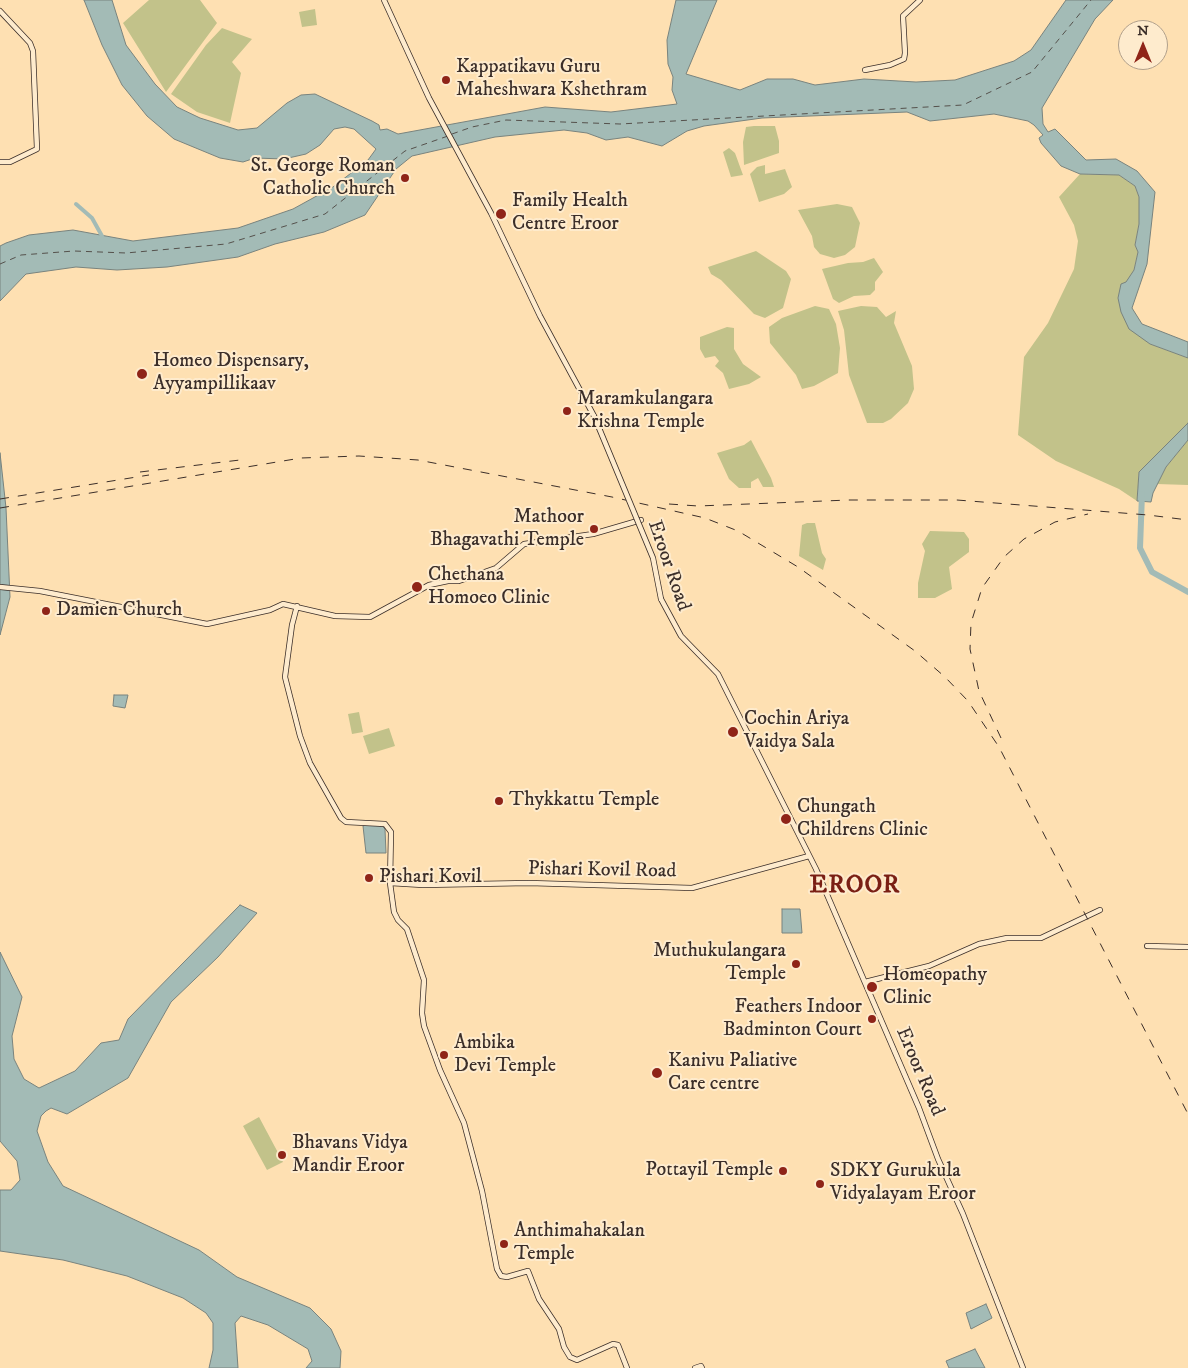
<!DOCTYPE html>
<style>
body{margin:0}
#map{position:relative;width:1188px;height:1368px;overflow:hidden;background:#fee0b2;font-family:"IM FELL DW Pica",serif}
canvas{display:block}
.north{position:absolute;left:1118px;top:20px;width:50px;height:50px;box-sizing:border-box;background:#feebcd;border:1px solid #b09f8b;border-radius:50%;rotate:0deg;font-size:14px;font-weight:700;line-height:20px;text-align:center;color:#3b2e29}
.north::after{content:'';display:block;margin:auto;width:18px;height:22px;background:#8f2418;clip-path:polygon(50% 0,100% 100%,50% 72%,0 100%)}
</style>
<div id="map">
<canvas width="1188" height="1368"></canvas>
<div class="north">N</div>
</div>
<script>
const c = document.querySelector('canvas').getContext('2d');
c.lineJoin = 'round';
function fillPath(path, color) { c.fillStyle = color; c.fill(path, 'evenodd'); }
const toPath = rows => new Path2D(rows.map(r => 'M' + r).join(''));
function stroke(path, color, width, dash) { c.strokeStyle = color; c.lineWidth = width; c.lineCap = dash ? 'butt' : 'round'; c.setLineDash(dash || []); c.stroke(path); }
function drawText(font, color, halo, rows, align = 'center') {
  c.font = font + ' "IM FELL DW Pica",serif'; c.lineWidth = 4; c.setLineDash([]); c.textBaseline = 'middle'; c.strokeStyle = halo; c.fillStyle = color; for (const [text, x, y, turn = 0] of rows) {
    c.save(); c.translate(x, y); c.rotate((+turn || 0) * Math.PI / 180); c.textAlign = isNaN(turn) ? turn : align; if (halo) c.strokeText(text, 0, 0); c.fillText(text, 0, 0); c.restore();
  }
}
const green = toPath([
 [149,0,200,0,217,23,166,92,123,23],
 [315,9,317,25,302,27,299,12],
 [222,28,252,39,232,62,241,73,230,123,197,112,171,94,206,45],
 [754,126,775,126,779,141,779,153,744,165,743,142,746,127],
 [729,148,735,153,743,175,731,177,723,152],
 [765,165,765,174,785,169,792,187,784,194,759,202,750,174,757,167],
 [1080,174,1119,175,1135,186,1139,197,1139,224,1135,245,1138,252,1134,270,1118,298,1150,344,1188,358,1188,423,1139,472,1137,501,1119,489,1056,461,1018,435,1024,357,1048,323,1074,269,1078,241,1074,225,1059,197],
 [837,204,852,207,860,223,855,247,845,255,834,258,820,254,814,247,812,236,798,210],
 [756,251,786,271,791,279,783,308,765,318,754,314,721,280,711,274,708,267],
 [874,258,883,272,875,282,875,290,870,295,854,296,839,303,833,299,822,269,848,263,863,262],
 [815,306,829,309,836,324,840,348,838,373,814,386,802,389,796,375,770,343,769,327,782,318],
 [861,306,877,307,886,317,896,311,894,323,912,366,914,389,908,403,891,419,883,423,867,423,849,375,844,330,838,311],
 [727,327,734,328,734,349,743,364,761,377,749,384,729,389,723,373,715,366,719,361,715,356,705,358,700,349,700,337],
 [751,440,771,478,774,487,763,487,758,478,751,482,751,488,739,488,729,479,717,453,744,445],
 [1188,440,1188,485,1157,484,1166,467],
 [807,523,815,523,822,553,826,559,823,570,799,556,802,525],
 [930,531,964,532,969,539,969,552,949,567,952,589,935,598,918,598,918,583,925,551,922,544],
 [359,712,363,732,352,734,348,714],
 [389,728,395,746,369,754,363,736],
 [259,1117,283,1162,267,1170,243,1126]
]);
const water = toPath([
 [84,0,112,0,126,45,155,84,177,107,200,118,238,130,257,128,287,103,301,95,315,94,372,121,379,125,380,130,387,129,398,134,545,107,611,112,677,104,672,90,673,77,668,64,667,40,676,0,717,0,686,74,740,90,767,79,793,79,815,85,864,79,916,82,955,80,1014,61,1031,50,1066,0,1113,0,1095,19,1042,108,1043,124,1048,132,1055,129,1086,160,1116,159,1137,171,1155,192,1147,264,1132,308,1142,324,1188,342,1188,358,1150,344,1129,329,1121,312,1118,298,1121,284,1126,282,1134,270,1138,252,1135,245,1139,224,1139,197,1135,186,1119,175,1080,174,1061,166,1041,143,1039,138,1043,135,1034,125,1028,121,994,114,930,121,907,112,762,118,704,126,687,131,662,146,628,137,606,140,587,133,564,130,495,137,412,156,396,169,365,215,324,232,275,244,238,257,167,267,117,270,76,267,26,274,0,301,0,246,6,243,29,235,73,230,133,241,238,228,293,209,333,187,368,160,376,149,354,129,345,127,334,129,320,145,306,154,284,159,255,158,243,162,220,158,174,139,147,116,122,85,102,45,84,0],
 [1188,423,1188,440,1166,467,1153,493,1151,502,1137,501,1139,472,1188,423],
 [0,453,6,508,10,597,0,635,0,453],
 [114,695,128,695,125,708,113,706,114,695],
 [368,824,382,826,385,829,386,853,366,853,363,826,368,824],
 [240,905,257,913,218,957,171,1002,128,1078,67,1114,51,1108,46,1111,41,1116,37,1131,48,1162,63,1186,199,1250,237,1277,310,1308,331,1329,341,1351,340,1368,306,1368,312,1361,308,1349,268,1325,241,1316,235,1323,238,1368,209,1368,213,1350,213,1323,206,1313,183,1298,127,1276,63,1260,0,1251,0,1190,11,1190,20,1180,17,1161,0,1141,0,952,22,997,12,1036,14,1059,24,1079,39,1088,75,1071,101,1043,119,1040,128,1019,240,905],
 [782,909,800,909,802,933,782,933,782,909],
 [986,1304,992,1318,971,1329,966,1313,986,1304],
 [975,1349,985,1368,949,1368,946,1361,975,1349]
]);
const canal = toPath([
 [76,204,92,218,102,236]
]);
const river = toPath([
 [1142,494,1140,548,1152,572,1188,592]
]);
const ferry = toPath([
 [452,134,472,127,506,120,620,124,963,105,1032,72,1091,0],
 [0,264,21,255,74,251,126,253,226,244,325,214,405,151,448,136]
]);
const secondary = toPath([
 [384,0,429,98,491,213,540,316,594,416],
 [0,11,30,43,33,51,37,149,10,162,0,162],
 [865,70,890,65,904,59,905,53,903,16,920,0],
 [0,587,40,591,207,624,270,610,283,604,335,616,370,617,429,585,448,581,459,581,496,568,524,544,593,534,641,520],
 [661,599,681,636,718,674,816,869,919,1108,938,1159,963,1214,1023,1368],
 [297,606,292,625,285,677,300,736,310,763,341,818,346,822,385,824,391,832,390,883,394,912,398,920,407,929,424,980,422,1013,424,1026,440,1070,464,1123,482,1191,497,1269,501,1276,507,1277,528,1271,539,1299,559,1329,564,1347,570,1357,577,1360,613,1344,618,1345,627,1368],
 [390,883,423,885,529,883,692,888,809,856],
 [1147,946,1188,947],
 [865,982,929,966,979,944,1007,938,1041,938,1100,910],
 [695,1368,701,1366,702,1368]
]);
const rail = toPath([
 [140,472,240,460],
 [0,499,149,475],
 [669,504,698,506,849,500,957,500,1148,515,1188,520],
 [0,508,301,458,359,456,418,460,612,497,705,518,738,531,798,567,915,651,945,677,968,701,999,747,1188,1114],
 [1001,738,979,691,970,649,971,623,982,588,1004,557,1024,539,1055,522,1088,514]
]);
const secondaryBridge = toPath([
 [594,416,653,558,661,599]
]);
const markers = [
 [446,80,5,"#8f2418"],
 [405,178,5,"#8f2418"],
 [501,214,6,"#8f2418"],
 [142,374,6,"#8f2418"],
 [567,411,5,"#8f2418"],
 [594,529,5,"#8f2418"],
 [417,587,6,"#8f2418"],
 [46,611,5,"#8f2418"],
 [733,732,6,"#8f2418"],
 [499,801,5,"#8f2418"],
 [786,819,6,"#8f2418"],
 [369,878,5,"#8f2418"],
 [796,964,5,"#8f2418"],
 [872,987,6,"#8f2418"],
 [872,1019,5,"#8f2418"],
 [444,1055,5,"#8f2418"],
 [657,1073,6,"#8f2418"],
 [282,1155,5,"#8f2418"],
 [783,1171,5,"#8f2418"],
 [820,1184,5,"#8f2418"],
 [504,1244,5,"#8f2418"]
];
const poiNames = [
 ["Kappatikavu Guru",456,68],
 ["Maheshwara Kshethram",456,91],
 ["St. George Roman",395,167,"right"],
 ["Catholic Church",395,190,"right"],
 ["Family Health",512,202],
 ["Centre Eroor",512,225],
 ["Homeo Dispensary,",153,362],
 ["Ayyampillikaav",153,385],
 ["Maramkulangara",577,400],
 ["Krishna Temple",577,423],
 ["Mathoor",584,518,"right"],
 ["Bhagavathi Temple",584,541,"right"],
 ["Chethana",428,576],
 ["Homoeo Clinic",428,599],
 ["Damien Church",56,611],
 ["Cochin Ariya",744,720],
 ["Vaidya Sala",744,743],
 ["Thykkattu Temple",509,801],
 ["Chungath",797,808],
 ["Childrens Clinic",797,831],
 ["Pishari Kovil",379,878],
 ["Muthukulangara",786,952,"right"],
 ["Temple",786,975,"right"],
 ["Homeopathy",883,976],
 ["Clinic",883,999],
 ["Feathers Indoor",862,1008,"right"],
 ["Badminton Court",862,1031,"right"],
 ["Ambika",454,1044],
 ["Devi Temple",454,1067],
 ["Kanivu Paliative",668,1062],
 ["Care centre",668,1085],
 ["Bhavans Vidya",292,1144],
 ["Mandir Eroor",292,1167],
 ["Pottayil Temple",773,1171,"right"],
 ["SDKY Gurukula",830,1172],
 ["Vidyalayam Eroor",830,1195],
 ["Anthimahakalan",514,1232],
 ["Temple",514,1255]
];
const streetNames = [
 ["Eroor Road",668,566,71],
 ["Pishari Kovil Road",602,871,1],
 ["Eroor Road",919,1072,67]
];
const districtNames = [
 ["EROOR",855,887]
];
fillPath(green, '#c2c28a');
fillPath(water, '#a3bbb6');
stroke(water, '#79837e', 1);
stroke(canal, '#a3bbb6', 4);
stroke(river, '#a3bbb6', 6);
stroke(ferry, '#55514c', 1, [6, 5]);
stroke(secondary, '#3b2e29', 6);
stroke(secondary, '#feebcd', 4.5);
stroke(rail, '#3b2e29', 1, [9, 9]);
stroke(secondaryBridge, '#3b2e29', 6, []);
stroke(secondaryBridge, '#feebcd', 4.5);
for (const [x, y, r, color] of markers) { const dot = new Path2D(); dot.arc(x, y, r, 0, 2 * Math.PI); c.fillStyle = color; c.fill(dot); stroke(dot, '#feebcd', 2); }
drawText('20px', '#3b2e29', '#feebcd', poiNames, 'left');
drawText('20px', '#3b2e29', '#feebcd', streetNames);
c.letterSpacing = '1px';
drawText('bold 25px', '#7a1f14', '#feebcd', districtNames);
c.letterSpacing = '0px';
</script>
